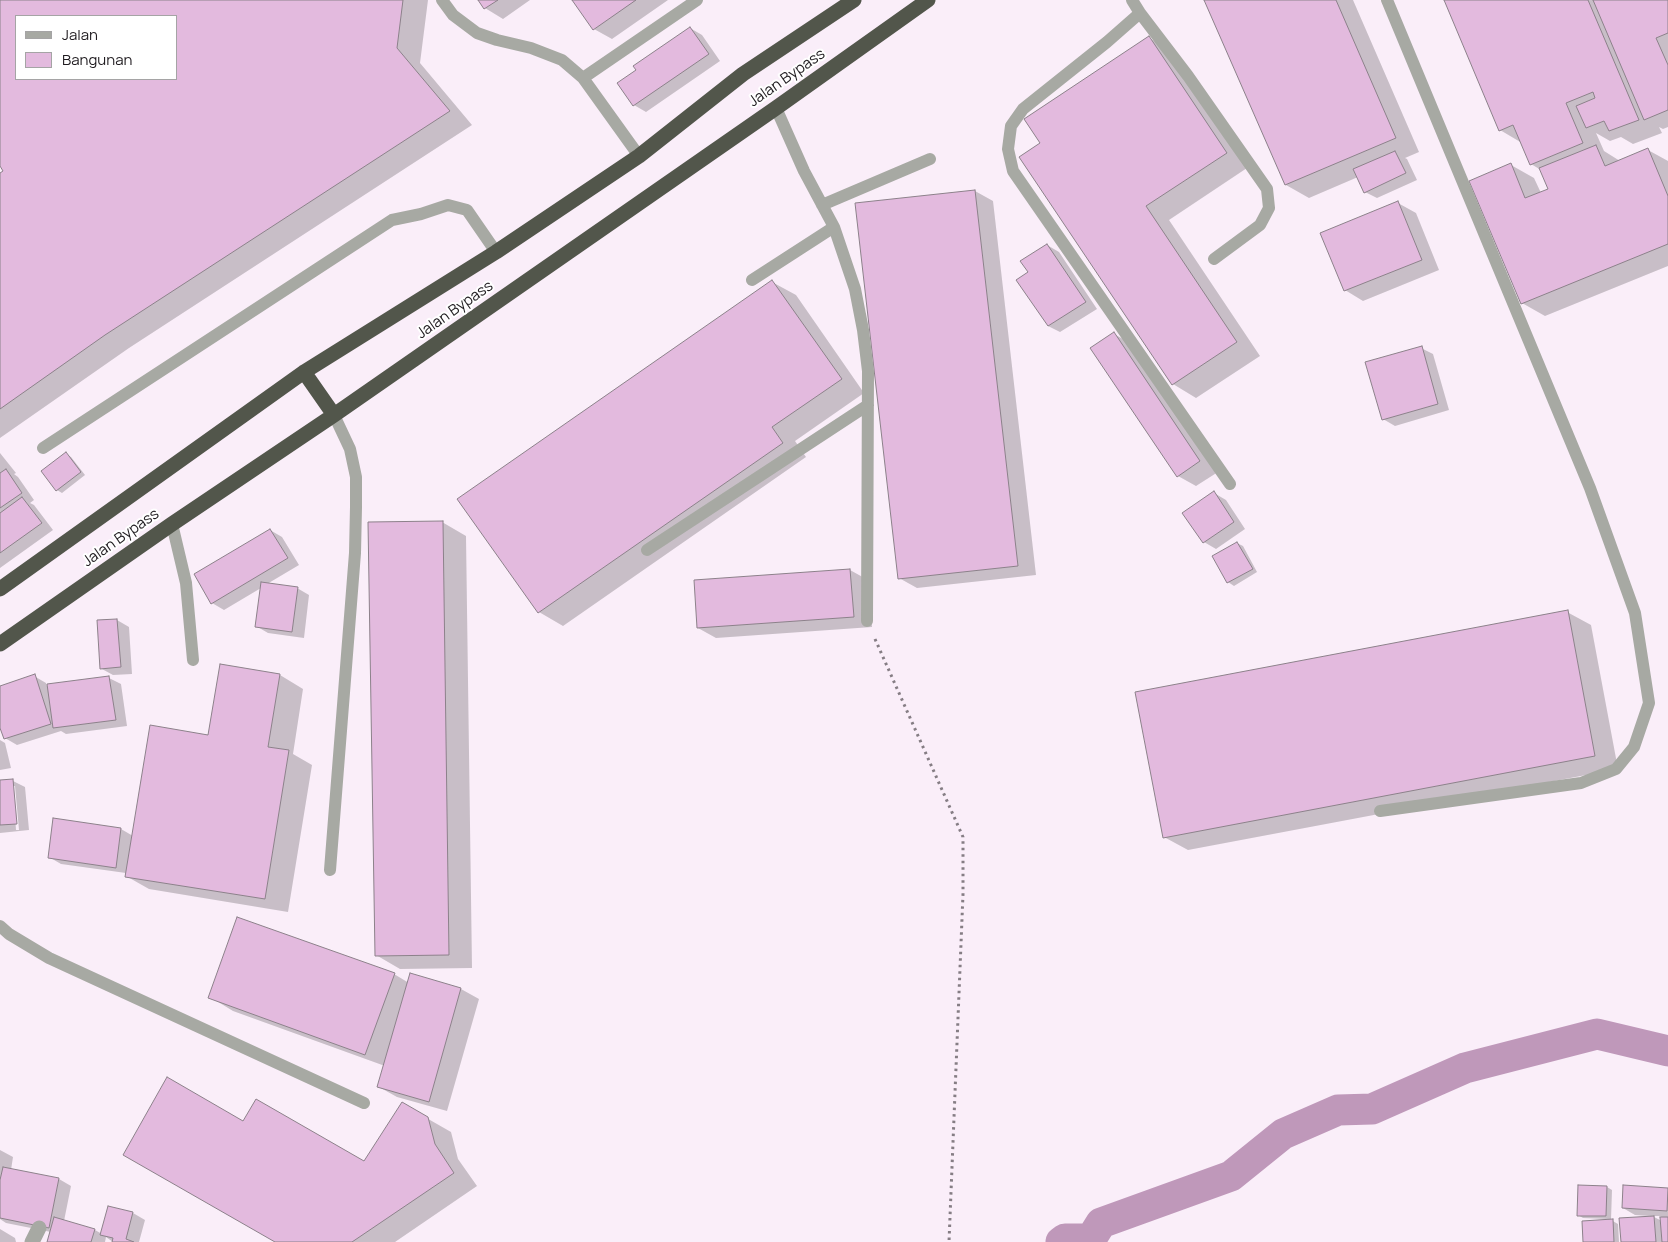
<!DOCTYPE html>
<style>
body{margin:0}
#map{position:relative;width:1668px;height:1242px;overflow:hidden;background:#faeef9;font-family:Manrope,sans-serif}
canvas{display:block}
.legend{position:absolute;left:15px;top:15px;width:162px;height:65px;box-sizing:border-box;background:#fff;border:1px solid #a5a4a5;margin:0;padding:6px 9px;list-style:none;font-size:15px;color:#1f1b1f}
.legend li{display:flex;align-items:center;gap:10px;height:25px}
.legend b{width:25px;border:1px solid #a5a4a5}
</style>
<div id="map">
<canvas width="1668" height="1242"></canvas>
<ul class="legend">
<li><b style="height:6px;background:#a7a9a3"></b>Jalan</li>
<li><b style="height:14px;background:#e3bade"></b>Bangunan</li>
</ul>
</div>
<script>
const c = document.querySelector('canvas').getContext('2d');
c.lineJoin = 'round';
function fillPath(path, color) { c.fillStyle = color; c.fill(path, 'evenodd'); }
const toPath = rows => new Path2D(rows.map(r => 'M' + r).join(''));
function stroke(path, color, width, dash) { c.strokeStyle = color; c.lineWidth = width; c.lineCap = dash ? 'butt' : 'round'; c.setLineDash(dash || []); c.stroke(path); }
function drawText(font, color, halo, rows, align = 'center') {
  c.font = font + ' Manrope,sans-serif'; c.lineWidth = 4; c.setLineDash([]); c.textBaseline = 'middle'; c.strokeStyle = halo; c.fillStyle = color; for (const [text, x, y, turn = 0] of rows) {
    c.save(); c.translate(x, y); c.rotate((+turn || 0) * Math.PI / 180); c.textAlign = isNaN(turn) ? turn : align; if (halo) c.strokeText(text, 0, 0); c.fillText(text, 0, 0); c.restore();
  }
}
const shadow = toPath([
 [0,0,428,0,420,63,472,125,129,348,0,438,0,175,5,171,0,164],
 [16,16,176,16,176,79,16,79],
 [479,0,530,0,503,19,485,8],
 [573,0,668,0,612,39,594,29],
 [1205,0,1353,0,1419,152,1405,158,1407,159,1417,180,1377,198,1365,192,1358,177,1309,198,1286,185],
 [1445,0,1668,0,1668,127,1663,129,1659,127,1662,133,1633,144,1621,137,1610,141,1596,133,1604,151,1620,161,1648,150,1668,161,1668,266,1545,316,1522,303,1511,165,1534,178,1541,193,1549,190,1541,170,1531,164,1522,143,1500,130],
 [690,28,702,35,720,61,646,112,634,105],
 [1149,38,1172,51,1250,166,1169,220,1260,356,1196,398,1173,384,1042,144],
 [975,191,993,201,1036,575,917,588,899,578],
 [1398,203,1416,213,1439,270,1363,301,1345,290],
 [1047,245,1059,252,1097,309,1060,332,1048,326,1030,273],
 [772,282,796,295,864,393,795,441,806,457,563,626,539,612,459,500],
 [1114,334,1132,344,1218,472,1196,486,1178,476],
 [1421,348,1433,354,1449,410,1395,426,1383,419],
 [0,453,16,473,14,474,18,477,34,500,30,503,34,505,53,530,0,568],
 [66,454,71,457,85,475,62,493,57,490],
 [1214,493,1226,500,1245,529,1216,549,1204,542],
 [442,522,466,536,472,968,400,969,376,955],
 [270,530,282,537,299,565,267,584,297,588,309,595,304,638,268,633,256,626,261,588,224,610,212,603],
 [1237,543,1243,546,1257,572,1234,586,1228,582,1214,557],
 [850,570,868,580,872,627,716,638,698,628,695,581],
 [1567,612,1591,625,1618,769,1188,850,1164,837],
 [117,620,129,627,132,674,113,675,102,669],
 [280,675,303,689,293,754,312,765,288,912,149,889,126,876,126,873,61,864,49,857,54,820,121,829,133,836,209,736],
 [34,676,46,683,47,686,109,678,121,684,127,726,66,734,61,731,17,745,5,738,0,724,0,687],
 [0,740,5,743,11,768,0,770],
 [13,781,25,787,29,830,0,833,0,782],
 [13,786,15,786,19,830,16,830],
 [394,974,409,983,411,975,461,989,479,999,447,1111,397,1097,379,1087,385,1066,233,1011,210,997],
 [402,1104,451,1132,458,1159,477,1186,395,1242,276,1242,244,1122,365,1163],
 [0,1150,13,1157,11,1170,59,1179,71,1186,64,1221,95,1230,102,1234,109,1207,133,1213,145,1220,139,1242,113,1242,106,1237,105,1242,48,1242,51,1232,6,1223,0,1219,2,1179,0,1179],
 [1624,1186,1668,1189,1668,1242,1622,1242,1650,1217,1650,1216,1635,1215,1623,1208],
 [1652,1216,1661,1216,1662,1221],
 [1607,1187,1612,1190,1611,1220,1618,1224,1619,1242,1584,1242,1608,1221,1608,1219,1583,1218,1578,1215],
 [0,1229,15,1238,16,1242,0,1242]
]);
const canal = toPath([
 [1061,1242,1065,1239,1091,1239,1101,1223,1231,1176,1283,1134,1338,1110,1372,1109,1465,1068,1597,1034,1668,1051]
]);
const building = toPath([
 [0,0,403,0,397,48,450,111,105,335,0,409,0,173,3,171,0,166,0,0],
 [16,16,176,16,176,79,16,79,16,16],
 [478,0,498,0,484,9,478,0],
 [572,0,636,0,593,30,572,0],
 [1204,0,1336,0,1396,138,1285,185,1204,0],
 [1444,0,1588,0,1639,120,1609,131,1604,121,1586,128,1576,106,1595,98,1593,92,1566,103,1583,143,1530,165,1513,125,1499,131,1444,0],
 [1593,0,1668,0,1668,33,1656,38,1668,65,1668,110,1644,120,1593,0],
 [690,27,709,54,633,106,617,83,636,70,633,66,690,27],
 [1149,36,1227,153,1146,206,1237,342,1172,385,1019,157,1040,143,1024,119,1149,36],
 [1596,145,1605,166,1648,148,1668,196,1668,244,1521,304,1469,181,1511,163,1525,198,1548,189,1539,168,1596,145],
 [1395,151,1406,173,1364,193,1353,169,1395,151],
 [975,190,1018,566,898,579,855,203,975,190],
 [1398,201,1422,260,1344,291,1320,233,1398,201],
 [1047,244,1086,302,1048,326,1016,280,1028,272,1020,261,1047,244],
 [772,280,842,379,772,427,783,443,538,613,457,499,772,280],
 [1114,332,1200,461,1177,477,1090,348,1114,332],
 [1422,346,1438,404,1382,420,1365,362,1422,346],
 [66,452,81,472,56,491,41,471,66,452],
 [6,469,22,493,0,508,0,473,6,469],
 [1214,491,1234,522,1203,543,1182,513,1214,491],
 [22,497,42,523,0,553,0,513,22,497],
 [443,521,449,955,375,956,368,522,443,521],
 [270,529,288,558,211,604,194,574,270,529],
 [1237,542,1253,569,1227,583,1212,556,1237,542],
 [850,569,854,617,697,628,694,580,850,569],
 [261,582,298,587,292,632,255,627,261,582],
 [1568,610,1595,756,1163,838,1135,692,1568,610],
 [117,619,121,667,100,669,97,620,117,619],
 [220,664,280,674,268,747,289,750,265,899,125,877,150,725,208,735,220,664],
 [35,674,51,724,4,739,0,728,0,686,35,674],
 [109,676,116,720,53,728,47,684,109,676],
 [13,779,17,824,0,825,0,780,13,779],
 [53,818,121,828,116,868,48,858,53,818],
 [237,917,395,973,365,1055,208,998,237,917],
 [410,973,461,988,429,1102,377,1087,410,973],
 [167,1077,243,1121,256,1099,364,1161,402,1102,428,1117,435,1144,454,1173,352,1242,275,1242,123,1155,167,1077],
 [3,1167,59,1178,49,1228,0,1218,0,1180,3,1167],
 [1578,1185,1607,1186,1606,1216,1577,1216,1578,1185],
 [1623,1185,1668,1188,1667,1211,1622,1208,1623,1185],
 [108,1206,133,1212,126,1239,134,1242,112,1242,113,1238,100,1235,108,1206],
 [1654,1216,1656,1242,1621,1242,1619,1218,1654,1216],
 [54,1217,95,1229,91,1242,47,1242,54,1217],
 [1660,1217,1668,1217,1668,1242,1662,1242,1660,1217],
 [1613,1219,1614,1242,1583,1242,1582,1221,1613,1219]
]);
const path = toPath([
 [875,639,963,837,963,894,949,1242]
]);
const lane = toPath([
 [442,0,453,15,477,33,497,40,531,48,562,60,583,78,639,156],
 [1132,0,1140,13,1107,42,1023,109,1011,126,1008,149,1013,171,1230,484],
 [1140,13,1188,76,1267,189,1269,208,1260,225,1214,259],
 [583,78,697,0],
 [776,108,804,171,834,227,855,289,863,330,868,371,867,621],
 [822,205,930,159],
 [752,280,834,227],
 [43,448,392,220,421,214,448,205,467,210,496,252],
 [172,524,186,583,193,660],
 [647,550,868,405],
 [1380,811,1581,783,1616,769,1634,747,1649,703,1635,613,1590,488,1387,0],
 [330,870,355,553,356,507,356,477,350,449,334,415],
 [0,926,9,934,49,958,364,1103]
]);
const street = toPath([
 [32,1242,39,1228]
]);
const highway = toPath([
 [304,372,334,415],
 [0,589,304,372,496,252,639,156,743,74,854,0],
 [0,644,172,524,334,415,776,108,928,0]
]);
const streetNames = [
 ["Jalan Bypass",787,78,-35],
 ["Jalan Bypass",455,310,-35],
 ["Jalan Bypass",121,538,-35]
];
fillPath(shadow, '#0003');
stroke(canal, '#bf98ba', 31);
fillPath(building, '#e3bade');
stroke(building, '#8c818a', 1);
stroke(path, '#857d84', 3, [2.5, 4]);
stroke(lane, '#a7a9a3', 12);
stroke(street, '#a7a9a3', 15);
stroke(highway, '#52564b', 15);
drawText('15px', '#1f1b1f', '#fff', streetNames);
</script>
